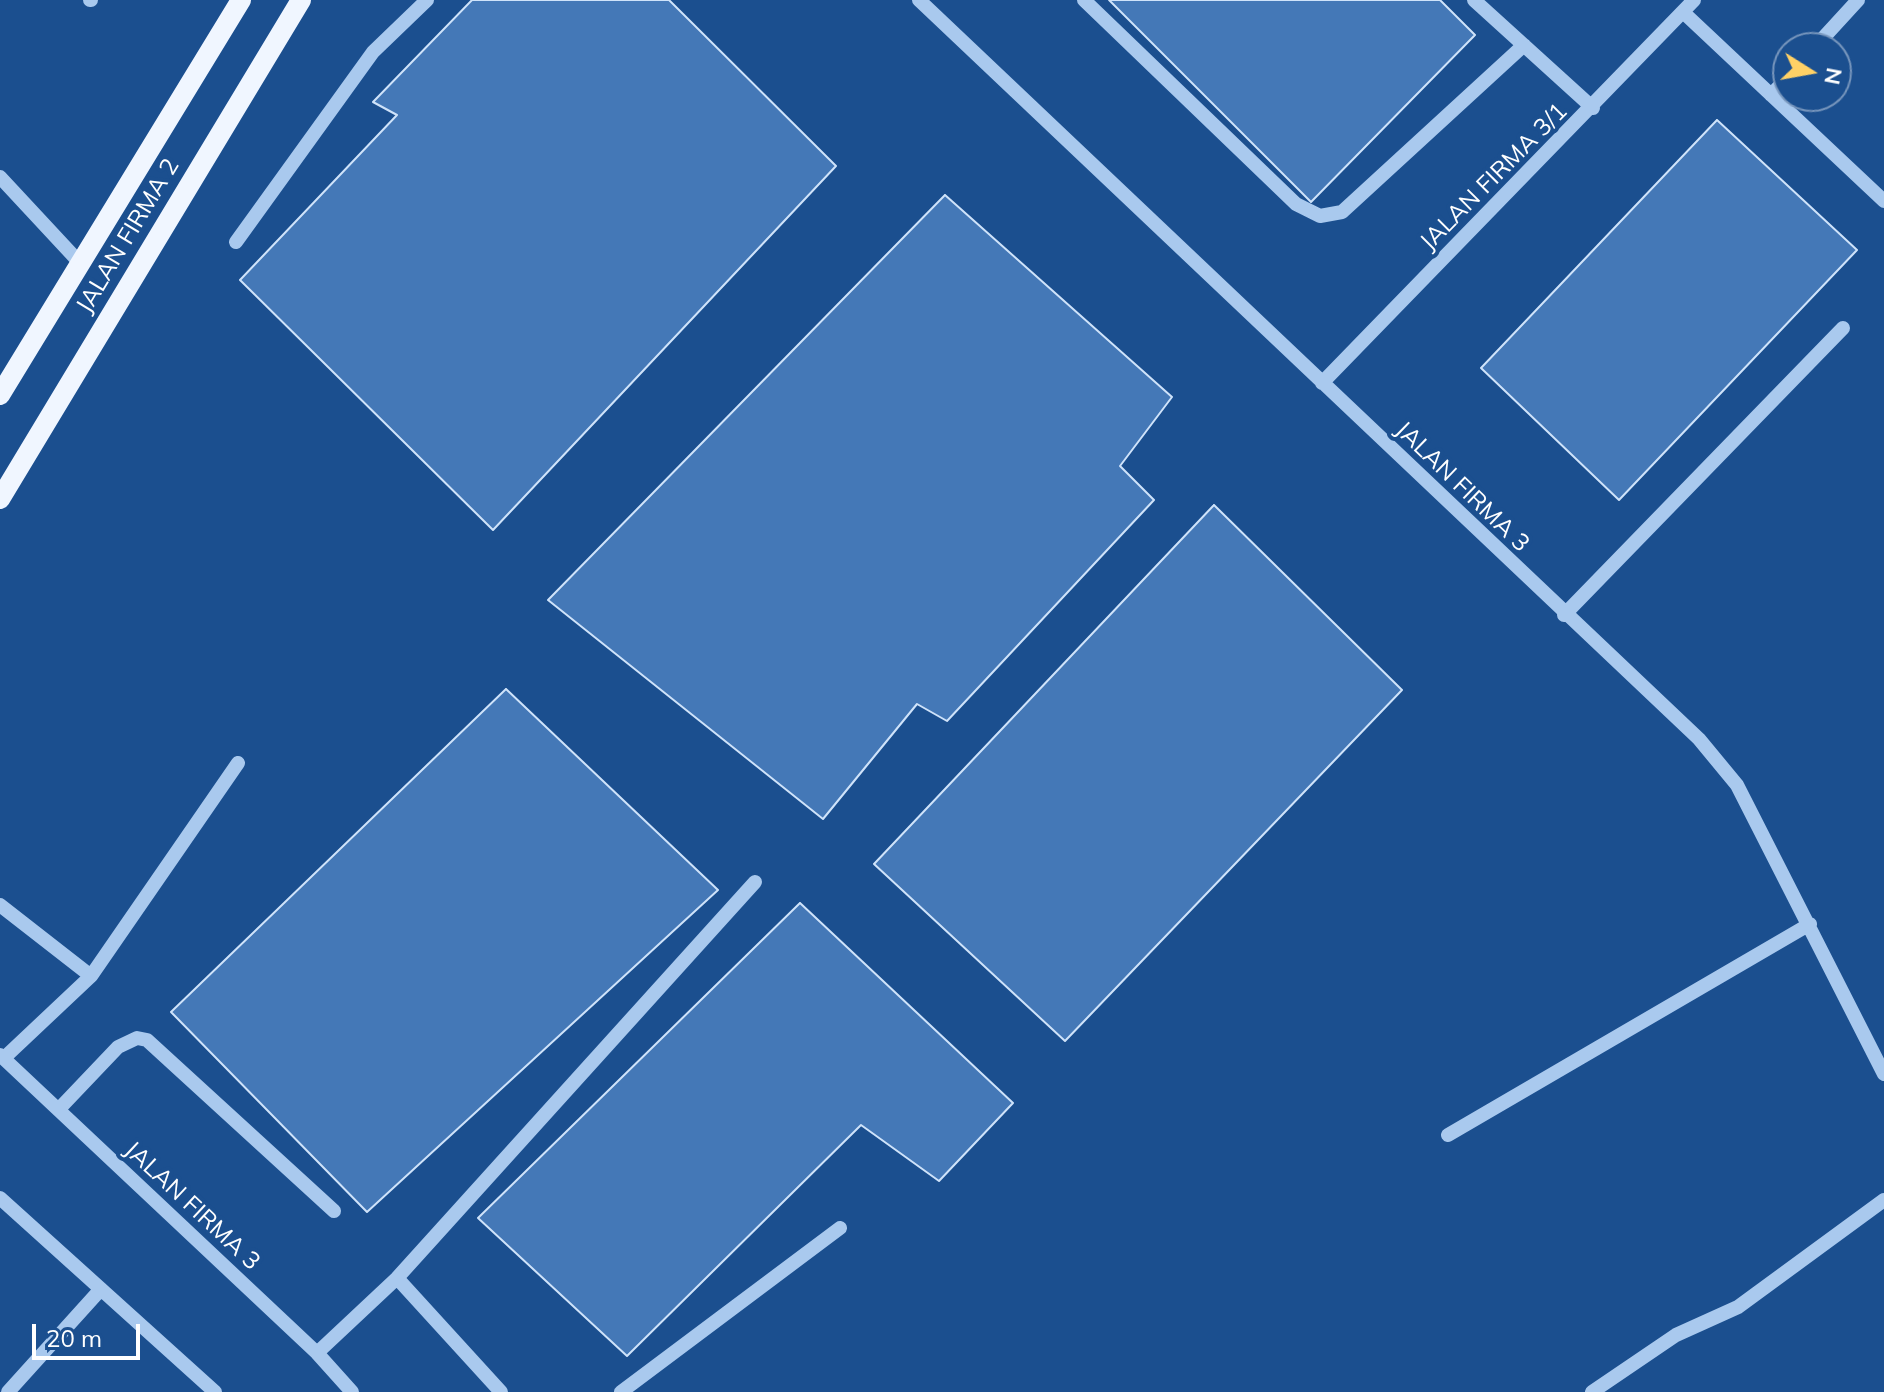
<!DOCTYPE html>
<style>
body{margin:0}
#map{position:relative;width:1884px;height:1392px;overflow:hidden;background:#1b4f8f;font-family:Mulish,sans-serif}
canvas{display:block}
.north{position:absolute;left:1772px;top:32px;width:80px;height:80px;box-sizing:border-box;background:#1b4f8f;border:2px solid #7695bc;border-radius:50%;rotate:101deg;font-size:22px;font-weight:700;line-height:32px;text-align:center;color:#fff}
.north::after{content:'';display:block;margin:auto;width:28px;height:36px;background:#ffd166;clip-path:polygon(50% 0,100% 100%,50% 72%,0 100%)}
.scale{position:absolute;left:32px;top:1324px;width:108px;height:36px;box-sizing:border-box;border:4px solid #fff;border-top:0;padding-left:10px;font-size:24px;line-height:28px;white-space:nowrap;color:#fff;-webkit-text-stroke:6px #1b4f8f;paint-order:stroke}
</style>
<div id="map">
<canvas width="1884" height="1392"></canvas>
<div class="north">N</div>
<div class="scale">20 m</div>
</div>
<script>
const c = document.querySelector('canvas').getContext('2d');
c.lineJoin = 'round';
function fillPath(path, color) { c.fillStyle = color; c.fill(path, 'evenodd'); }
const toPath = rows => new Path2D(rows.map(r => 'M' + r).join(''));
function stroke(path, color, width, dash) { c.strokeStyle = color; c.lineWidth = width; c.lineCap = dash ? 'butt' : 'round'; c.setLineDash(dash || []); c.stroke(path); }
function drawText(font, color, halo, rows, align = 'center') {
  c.font = font + ' Mulish,sans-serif'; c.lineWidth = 8; c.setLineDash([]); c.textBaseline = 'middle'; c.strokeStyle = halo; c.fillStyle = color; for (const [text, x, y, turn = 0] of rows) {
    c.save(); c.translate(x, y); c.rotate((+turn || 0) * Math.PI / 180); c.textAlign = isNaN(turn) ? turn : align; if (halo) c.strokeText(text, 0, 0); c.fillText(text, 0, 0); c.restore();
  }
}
const building = toPath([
 [472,0,669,0,836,166,493,530,240,280,397,115,373,102,472,0],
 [1109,0,1440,0,1475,35,1311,202,1109,0],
 [1717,120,1857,250,1619,500,1481,368,1717,120],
 [945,195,1172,397,1120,466,1154,500,947,721,917,704,823,819,548,600,945,195],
 [1214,505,1402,690,1065,1041,874,864,1214,505],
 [506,689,718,890,367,1212,171,1012,506,689],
 [800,903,1013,1103,939,1181,861,1125,627,1356,478,1218,800,903]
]);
const minor = toPath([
 [90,0,91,0],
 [919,0,1699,739,1737,785,1884,1074],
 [1084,0,1296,204,1320,216,1342,212,1524,45],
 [1474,0,1593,108],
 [1683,12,1884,201],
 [1814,48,1858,0],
 [1771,95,1788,77],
 [0,177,80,263],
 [236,242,373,52,427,0],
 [1322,383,1694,0],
 [1564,615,1843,328],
 [0,905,91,976],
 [0,1055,317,1353,352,1392],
 [4,1058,91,976,238,763],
 [59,1109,118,1047,137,1038,147,1040,334,1211],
 [1448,1135,1810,924],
 [0,1198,215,1392],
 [397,1278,501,1392],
 [317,1353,397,1278,755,882],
 [8,1392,101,1289],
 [621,1392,840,1228],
 [1592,1392,1676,1335,1738,1307,1884,1200]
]);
const major = toPath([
 [0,395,241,0],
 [0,499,301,0]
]);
const streetNames = [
 ["JALAN FIRMA 3/1",1494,177,-45],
 ["JALAN FIRMA 2",128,236,-59],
 ["JALAN FIRMA 3",1462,487,44],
 ["JALAN FIRMA 3",192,1206,43]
];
fillPath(building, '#4478b7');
stroke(building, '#cfe3fa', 2);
stroke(minor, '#a9c9ee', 14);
stroke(major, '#f0f6ff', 20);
drawText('24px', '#fff', '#1b4f8f', streetNames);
</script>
